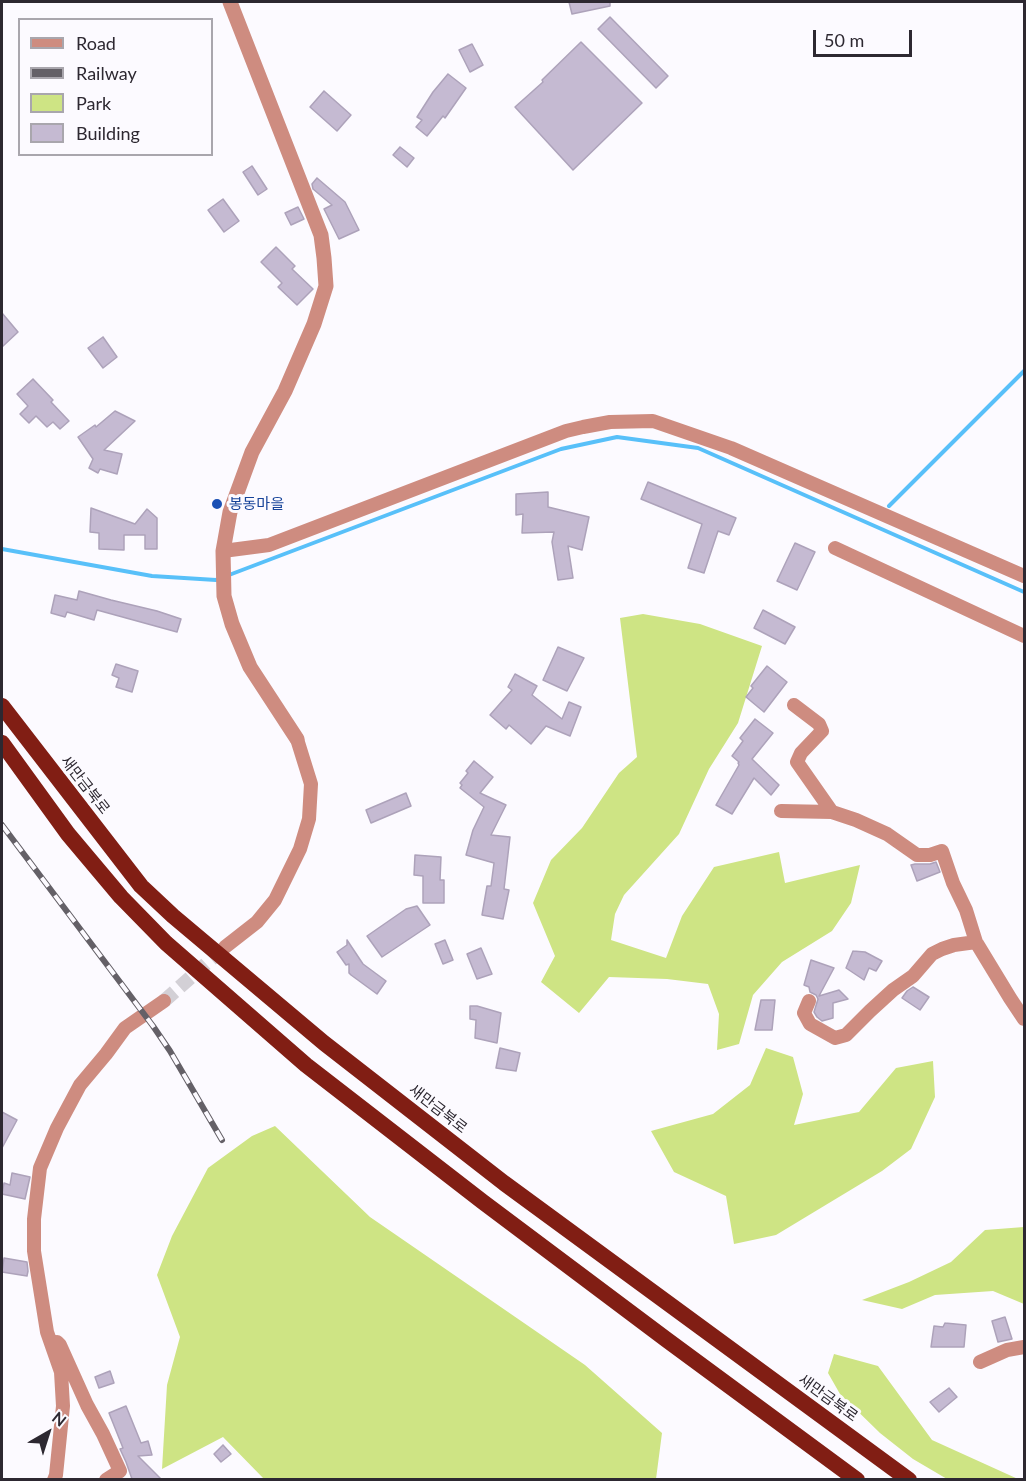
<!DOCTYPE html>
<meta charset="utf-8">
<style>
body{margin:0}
#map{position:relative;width:1026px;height:1481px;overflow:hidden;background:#fcfaff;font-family:Lato,sans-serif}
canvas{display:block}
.frame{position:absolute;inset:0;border:3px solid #2d2831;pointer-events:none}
.legend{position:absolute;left:18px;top:18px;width:195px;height:138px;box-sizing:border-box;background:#fcfaff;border:2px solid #a9a6ad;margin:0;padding:8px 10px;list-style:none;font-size:18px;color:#2d2831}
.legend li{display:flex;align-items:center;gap:12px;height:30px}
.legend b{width:30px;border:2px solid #a9a6ad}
.north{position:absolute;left:18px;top:1403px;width:60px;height:60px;-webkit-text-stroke:4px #fcfaff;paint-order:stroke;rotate:39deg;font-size:16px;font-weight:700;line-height:24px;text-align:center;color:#2d2831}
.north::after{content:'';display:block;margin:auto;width:21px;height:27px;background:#2d2831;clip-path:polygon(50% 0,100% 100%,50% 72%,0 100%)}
.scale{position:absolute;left:813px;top:30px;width:99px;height:27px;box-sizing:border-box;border:3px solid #2d2831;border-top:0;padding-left:8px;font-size:18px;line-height:21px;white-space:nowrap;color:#2d2831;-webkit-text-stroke:4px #fcfaff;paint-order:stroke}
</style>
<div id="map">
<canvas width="1026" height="1481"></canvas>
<div class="frame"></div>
<ul class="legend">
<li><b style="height:8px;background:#ce8c80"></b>Road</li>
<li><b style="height:8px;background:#646067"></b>Railway</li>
<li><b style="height:16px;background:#cee484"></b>Park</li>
<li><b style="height:16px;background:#c5bad2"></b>Building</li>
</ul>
<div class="north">N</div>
<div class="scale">50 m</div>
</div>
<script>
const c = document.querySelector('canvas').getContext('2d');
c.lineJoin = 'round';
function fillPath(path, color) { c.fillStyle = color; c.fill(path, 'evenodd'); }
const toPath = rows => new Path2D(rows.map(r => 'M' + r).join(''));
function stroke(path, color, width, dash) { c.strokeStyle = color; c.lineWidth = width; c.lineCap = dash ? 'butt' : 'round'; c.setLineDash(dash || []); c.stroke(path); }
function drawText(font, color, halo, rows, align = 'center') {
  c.font = font + ' Lato,"Noto Sans KR",sans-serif'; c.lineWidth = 6; c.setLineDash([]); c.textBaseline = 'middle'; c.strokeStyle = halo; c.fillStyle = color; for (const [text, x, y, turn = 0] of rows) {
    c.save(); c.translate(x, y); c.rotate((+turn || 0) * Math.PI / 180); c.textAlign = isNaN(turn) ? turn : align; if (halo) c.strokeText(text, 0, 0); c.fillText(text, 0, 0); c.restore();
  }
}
const green = toPath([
 [643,614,700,624,762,646,738,723,709,769,679,834,624,895,615,914,611,940,666,958,682,916,714,867,779,852,785,883,860,865,851,903,832,931,782,962,753,995,739,1044,717,1050,719,1014,708,984,667,979,609,977,579,1013,541,982,555,956,533,903,551,860,582,828,619,773,637,757,620,618],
 [766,1048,793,1057,803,1094,794,1125,859,1112,896,1068,933,1061,935,1097,911,1149,882,1171,776,1235,734,1244,726,1196,674,1172,651,1131,713,1114,750,1085],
 [275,1126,370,1217,585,1365,662,1433,656,1479,264,1479,223,1437,162,1469,167,1385,180,1337,157,1275,172,1236,208,1168,252,1136],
 [1024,1227,1024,1304,993,1291,935,1295,902,1309,862,1300,909,1282,951,1262,985,1230],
 [834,1354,878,1366,932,1440,1018,1479,947,1479,913,1459,880,1433,840,1394,828,1373]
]);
const stream = toPath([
 [889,506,1024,371],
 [2,549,152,576,216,580,219,579],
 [229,575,561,449,617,437,698,448,1024,592]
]);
const building = toPath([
 [569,2,610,2,610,6,572,14,569,2],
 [610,17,668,76,656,88,598,29,610,17],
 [581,42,642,103,573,170,515,107,543,82,542,80,581,42],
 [472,44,483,65,470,72,459,50,472,44],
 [448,74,466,88,445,118,443,116,427,136,416,127,422,120,417,117,433,92,448,74],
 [324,91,351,115,337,131,310,107,324,91],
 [400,147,414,158,407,167,393,155,400,147],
 [252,166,267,189,258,195,243,172,252,166],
 [317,178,345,202,359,230,339,239,324,209,332,205,313,189,312,184,317,178],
 [223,199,239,221,224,232,208,210,223,199],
 [298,207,304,219,291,225,285,213,298,207],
 [276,247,295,266,292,269,313,289,297,305,278,287,282,283,261,262,276,247],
 [2,313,18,332,2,347,2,313],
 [103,337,117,357,103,368,88,348,103,337],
 [33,379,53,400,51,402,69,421,60,429,53,422,47,427,36,416,29,423,20,414,28,406,17,394,33,379],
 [115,411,135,421,104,450,122,454,117,474,100,469,98,473,89,468,93,459,78,437,95,425,96,427,115,411],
 [648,482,736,518,729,535,718,531,704,573,688,568,702,524,641,499,648,482],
 [548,492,548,507,589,517,582,550,568,546,573,578,558,580,552,542,554,532,522,533,523,514,516,515,516,494,548,492],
 [91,508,135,524,147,509,157,518,157,549,145,549,145,535,124,535,124,550,99,549,99,533,90,532,91,508],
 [795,543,815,552,797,590,777,581,795,543],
 [79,591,111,600,157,611,181,619,177,632,97,610,94,620,67,612,65,617,51,613,55,595,77,600,79,591],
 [763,610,795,627,785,644,754,628,763,610],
 [558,647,584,658,567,691,543,680,558,647],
 [116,664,138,671,132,692,116,687,119,678,112,675,116,664],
 [767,666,787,682,764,712,746,697,753,688,751,686,767,666],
 [515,674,537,686,532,695,562,719,569,702,581,707,570,736,546,726,531,744,509,725,506,729,490,715,512,690,508,687,515,674],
 [755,719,773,733,752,759,779,785,771,795,754,778,732,814,716,805,739,765,738,763,739,762,732,756,743,741,740,738,755,719],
 [474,761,493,777,480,793,506,805,491,835,510,837,504,889,509,890,503,919,482,915,487,886,491,886,494,863,466,855,473,830,484,807,460,788,462,785,460,783,468,773,466,771,474,761],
 [406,793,411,806,371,823,366,810,406,793],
 [415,855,441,857,440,880,444,880,444,903,423,903,423,876,414,875,415,855],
 [936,862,940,872,917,881,911,865,915,864,930,864,936,862],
 [417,906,430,925,382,957,367,936,406,909,417,906],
 [347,940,363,964,386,981,377,994,351,975,349,973,349,964,346,965,337,952,347,945,347,940],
 [445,940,453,960,443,964,435,944,445,940],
 [481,948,492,974,477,979,467,954,481,948],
 [853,951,865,952,882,961,876,971,869,968,864,980,846,968,853,951],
 [811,960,834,968,819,996,839,990,848,999,833,1003,833,1018,822,1021,817,1017,814,1012,818,999,816,995,810,992,809,987,804,985,811,960],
 [913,987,929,997,920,1010,902,998,907,991,913,987],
 [761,1000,775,1000,772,1030,755,1030,761,1000],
 [470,1006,477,1006,501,1013,497,1043,475,1038,476,1020,470,1019,470,1006],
 [500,1048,520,1053,516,1071,496,1068,500,1048],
 [2,1112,17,1120,2,1148,2,1112],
 [12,1173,30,1177,25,1199,2,1194,4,1183,10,1185,12,1173],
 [4,1258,27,1262,28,1271,27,1276,2,1272,4,1258],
 [1005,1317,1012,1339,998,1342,992,1321,1005,1317],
 [945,1323,966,1325,964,1347,931,1347,934,1326,943,1327,945,1323],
 [110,1371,114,1383,99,1388,95,1377,110,1371],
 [949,1388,957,1397,939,1412,930,1402,949,1388],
 [126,1406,141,1443,148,1441,152,1455,138,1456,161,1479,132,1479,126,1462,120,1449,123,1448,109,1413,126,1406],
 [223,1445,231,1454,221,1462,214,1454,223,1445]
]);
const minorTunnel = toPath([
 [164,1001,225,947]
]);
const minor = toPath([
 [835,548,1024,636],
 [223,551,269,545,566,431,583,427,610,422,653,421,731,448,1024,576],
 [794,705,819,724,822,731,801,753,797,762,832,812],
 [781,811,832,812,856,820,887,834,917,855,930,855,942,851,953,883,966,910,976,942,1010,998,1024,1019],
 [225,947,257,922,275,900,300,849,309,819,311,784,297,739],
 [809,1001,804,1013,810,1024,835,1038,846,1035,870,1011,893,990,913,976,932,954,942,949,954,945,976,942],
 [57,1342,60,1345,87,1405,103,1434,120,1471,106,1480],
 [980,1362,1007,1350,1024,1347],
 [54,1480,56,1475,63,1406,61,1372,47,1332,34,1251,34,1219,40,1168,57,1128,80,1085,106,1054,125,1028,164,1001]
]);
const tertiary = toPath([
 [230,2,321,235,324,258,326,286,314,324,285,391,252,452,230,512,223,551,224,596,232,624,250,667,297,739]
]);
const trunk = toPath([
 [2,706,141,886,173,916,324,1043,504,1183,909,1480],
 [2,743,68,834,121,897,166,943,306,1065,483,1202,667,1340,857,1480]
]);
const rail = toPath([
 [2,825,153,1026,170,1051,222,1140]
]);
const markers = [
 [217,504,6,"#1a4fb4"]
];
const transitNames = [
 ["봉동마을",229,504]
];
const streetNames = [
 ["새만금북로",85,785,52],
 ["새만금북로",438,1109,38],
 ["새만금북로",828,1398,36]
];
fillPath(green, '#cee484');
stroke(stream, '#58c0f9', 4);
fillPath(building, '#c5bad2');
stroke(building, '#ada2ba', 1.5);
stroke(minorTunnel, '#d3d0d6', 14, [14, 7]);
stroke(minor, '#ce8c80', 14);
stroke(tertiary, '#ce8c80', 15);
stroke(trunk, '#811e14', 16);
stroke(rail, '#646067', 6);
stroke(rail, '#fcfaff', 4, [11]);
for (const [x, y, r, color] of markers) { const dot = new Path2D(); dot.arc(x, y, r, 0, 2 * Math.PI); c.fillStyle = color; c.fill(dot); stroke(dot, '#fcfaff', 2); }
drawText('15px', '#164399', '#fcfaff', transitNames, 'left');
drawText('15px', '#2d2831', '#fcfaff', streetNames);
</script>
